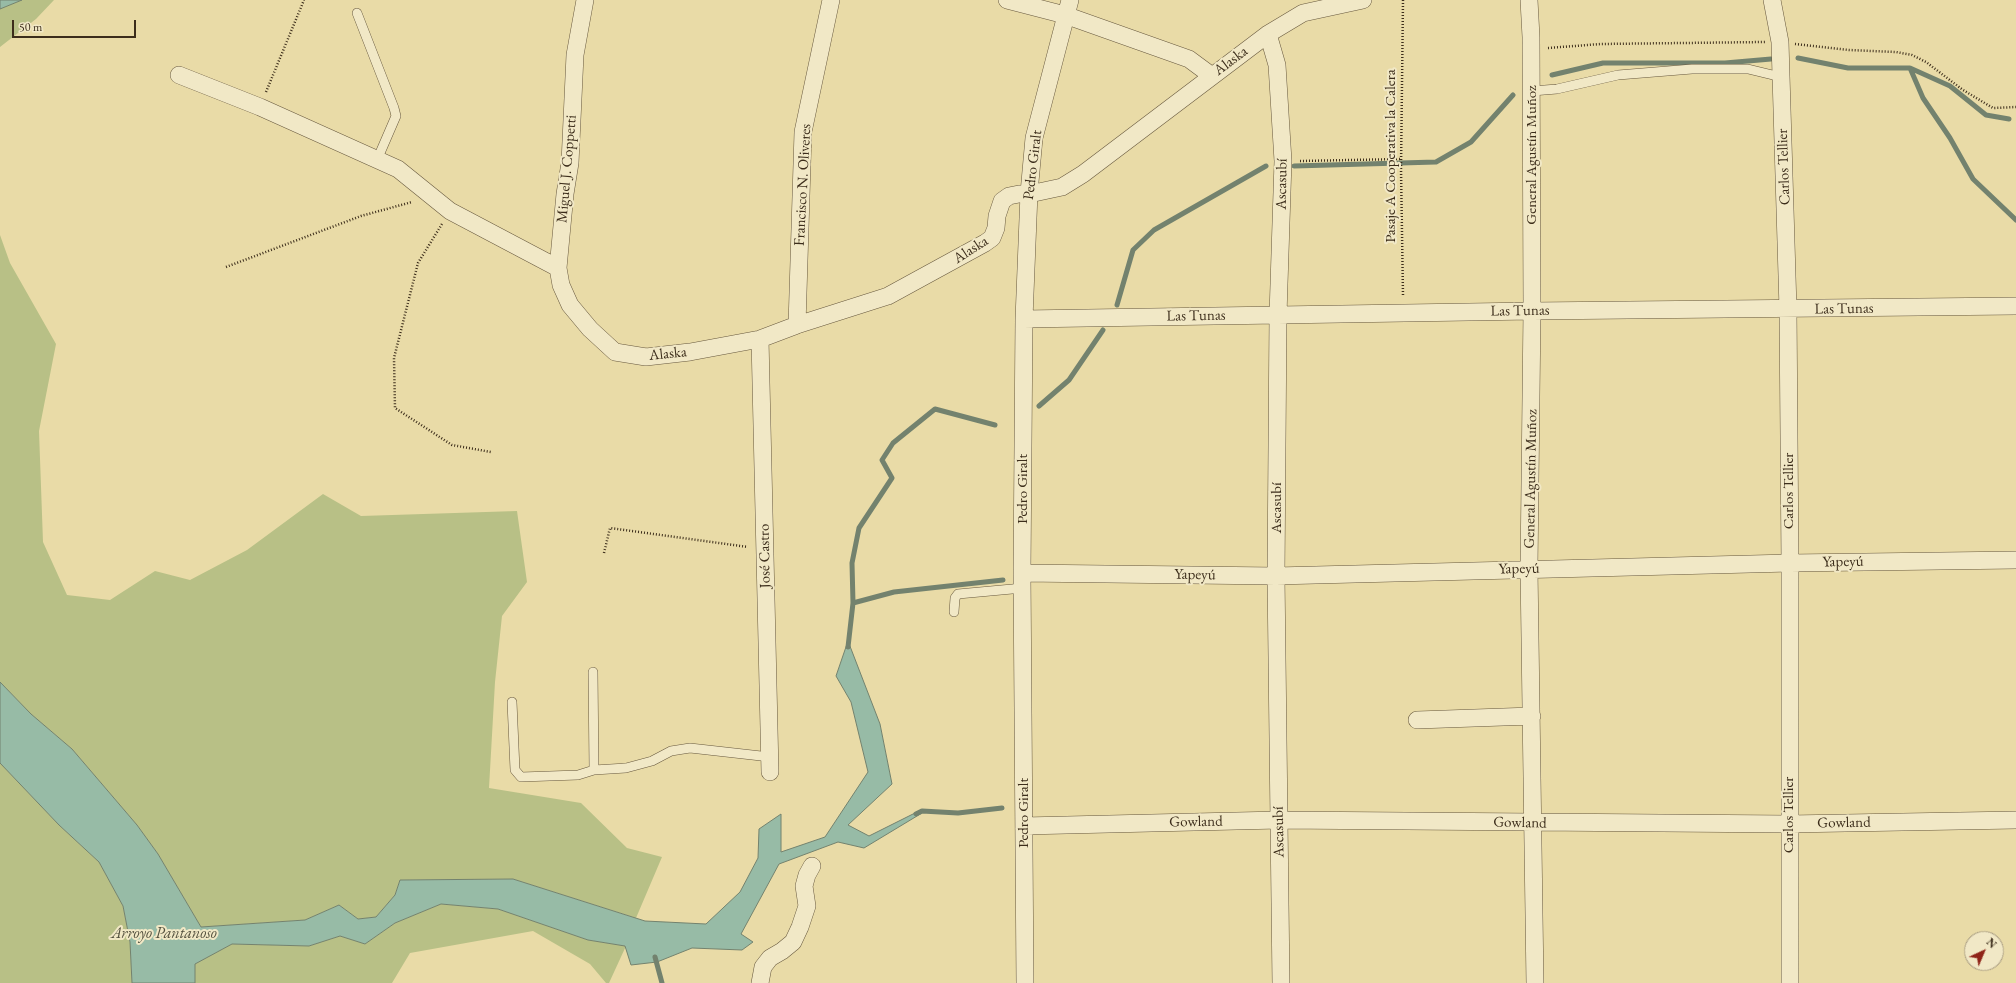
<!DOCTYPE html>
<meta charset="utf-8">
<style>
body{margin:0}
#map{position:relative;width:2016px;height:983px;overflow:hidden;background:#e9dba7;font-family:"EB Garamond",serif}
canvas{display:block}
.north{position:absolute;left:1964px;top:931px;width:40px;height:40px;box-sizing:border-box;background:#f1e8c6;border:1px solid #a99d82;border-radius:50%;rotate:44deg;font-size:11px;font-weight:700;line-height:16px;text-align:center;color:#3c2d1b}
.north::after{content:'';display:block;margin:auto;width:14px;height:18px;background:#8f2418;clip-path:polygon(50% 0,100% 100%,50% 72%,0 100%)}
.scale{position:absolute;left:12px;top:20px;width:124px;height:18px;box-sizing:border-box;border:2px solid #3c2d1b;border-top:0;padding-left:5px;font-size:12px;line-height:14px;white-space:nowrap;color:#3c2d1b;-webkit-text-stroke:3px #f1e8c6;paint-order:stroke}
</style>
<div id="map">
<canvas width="2016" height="983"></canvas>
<div class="north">N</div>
<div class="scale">50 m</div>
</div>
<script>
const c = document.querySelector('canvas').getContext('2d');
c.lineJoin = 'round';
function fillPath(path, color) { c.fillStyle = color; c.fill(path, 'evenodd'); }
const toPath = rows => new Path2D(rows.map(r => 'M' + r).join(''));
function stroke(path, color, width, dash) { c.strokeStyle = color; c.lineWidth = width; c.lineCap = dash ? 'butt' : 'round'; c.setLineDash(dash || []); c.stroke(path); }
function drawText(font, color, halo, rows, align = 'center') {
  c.font = font + ' "EB Garamond",serif'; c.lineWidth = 4; c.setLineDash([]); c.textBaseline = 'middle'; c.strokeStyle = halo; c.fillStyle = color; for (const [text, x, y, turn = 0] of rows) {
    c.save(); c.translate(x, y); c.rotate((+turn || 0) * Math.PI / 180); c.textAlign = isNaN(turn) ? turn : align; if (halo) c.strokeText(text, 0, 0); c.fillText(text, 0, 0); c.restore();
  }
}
const green = toPath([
 [22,0,54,0,36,19,0,47,0,9],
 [0,235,10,263,56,344,39,431,43,542,67,595,110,600,155,571,190,580,247,550,323,494,361,516,517,511,527,582,502,616,495,682,489,788,581,803,627,848,662,857,636,918,513,879,400,880,395,895,376,917,358,919,339,905,305,920,201,927,158,854,137,825,72,749,31,714,0,682],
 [0,763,59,825,99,862,123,906,130,942,132,983,0,983],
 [441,904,498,909,588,940,626,946,609,983,606,983,590,964,533,931,410,953,392,983,195,983,194,964,232,944,309,946,340,936,365,944,395,923]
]);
const water = toPath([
 [0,0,22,0,0,9,0,0],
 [848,641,880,724,892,784,848,825,869,836,921,810,922,813,864,848,838,842,779,864,741,934,753,942,742,950,692,948,657,962,631,965,625,946,588,940,498,909,441,904,395,923,365,944,340,936,309,946,232,944,195,964,195,983,132,983,130,942,123,906,99,862,59,825,0,763,0,682,31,714,72,749,137,825,158,854,201,927,305,920,339,905,358,919,376,917,395,895,400,880,513,879,645,921,706,924,740,892,758,858,759,829,781,814,781,852,825,837,868,772,851,702,836,676,848,641]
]);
const stream = toPath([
 [1798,58,1848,68,1910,68,1923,98,1950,138,1973,179,2016,220],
 [1910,68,1950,86,1986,115,2009,119],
 [1552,75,1603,63,1725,63,1771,59],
 [1294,166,1436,162,1471,142,1513,95],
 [1117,305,1133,250,1154,230,1266,166],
 [1039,406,1069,380,1103,330],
 [853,603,894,592,1003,580],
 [848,647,853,603,852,563,859,528,892,478,882,460,893,443,935,409,995,425],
 [916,814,922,811,958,813,1002,808],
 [655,957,662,983]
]);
const path = toPath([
 [1403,0,1401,169,1403,296],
 [1795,44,1849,50,1896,52,1912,55,1926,62,1963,90,1993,108,2016,107],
 [1548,48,1601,44,1765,42],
 [266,92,304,0],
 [1300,161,1401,159],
 [442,224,418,263,394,358,395,408,452,445,491,452],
 [226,267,361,216,412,202],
 [604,553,610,528,748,547]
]);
const lane = toPath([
 [357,13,394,108,396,116,377,160],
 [1532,91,1557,89,1618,75,1692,69,1748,69,1781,77],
 [954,612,955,598,958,594,1023,588],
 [593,672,594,770],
 [512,702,515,770,521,777,578,775,594,770,626,768,652,761,671,751,690,748,770,757]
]);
const street = toPath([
 [585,0,575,55,570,163,565,194,558,268,561,285,570,305,590,329,615,352,646,357,690,352,760,339,797,325,888,296,985,243,992,238,996,228,997,216,1002,201,1009,196,1019,194,1034,193,1062,187,1083,174,1268,34,1303,13,1363,0],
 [1007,0,1065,15,1189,59,1212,76],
 [1529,0,1531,37,1532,311,1529,569,1535,983],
 [1772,0,1780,42,1788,309,1790,563,1790,983],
 [1268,34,1277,65,1283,161,1278,315,1276,576,1281,983],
 [179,75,260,107,398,169,450,211,558,268],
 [1024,319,1532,311,2016,306],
 [797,325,803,132,831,0],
 [760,339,770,772],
 [1022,573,1276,576,1790,563,2016,560],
 [1417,720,1532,716],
 [1024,826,1279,820,1789,824,2016,820],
 [760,983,763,967,770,958,782,951,793,942,800,927,807,906,804,886,807,875,812,866],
 [1025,983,1022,573,1024,319,1029,193,1034,138,1070,0]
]);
const streetNames = [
 ["Alaska",1231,61,-37],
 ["General Agustín Muñoz",1532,155,-90],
 ["Pasaje A Cooperativa la Calera",1391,156,-90],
 ["Pedro Giralt",1033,165,-83],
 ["Carlos Tellier",1784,167,-92],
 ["Miguel J. Coppetti",567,169,-85],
 ["Ascasubí",1282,184,-89],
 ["Francisco N. Oliveres",803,185,-87],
 ["Alaska",971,250,-33],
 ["Las Tunas",1844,309,-1],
 ["Las Tunas",1520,311,-1],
 ["Las Tunas",1196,316,-1],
 ["Alaska",668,354,-6],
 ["General Agustín Muñoz",1531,479,-89],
 ["Pedro Giralt",1023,489,-90],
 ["Carlos Tellier",1789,491,-90],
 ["Ascasubí",1277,508,-90],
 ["José Castro",765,556,-91],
 ["Yapeyú",1843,562,-1],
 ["Yapeyú",1519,569,-1],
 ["Yapeyú",1195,575,1],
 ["Pedro Giralt",1024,813,-90],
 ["Carlos Tellier",1789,815,-90],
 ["Gowland",1196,822,-1],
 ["Gowland",1520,823,1],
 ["Gowland",1844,823,-1],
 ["Ascasubí",1279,832,-91]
];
const waterNames = [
 ["Arroyo Pantanoso",164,934]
];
fillPath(green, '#b8c086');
fillPath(water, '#97bba6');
stroke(water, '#73826e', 1);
stroke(stream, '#73826e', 5);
stroke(lane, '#67583e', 10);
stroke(street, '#67583e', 18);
stroke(path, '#3c2d1b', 2.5, [1, 2]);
stroke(lane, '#f1e8c6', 9);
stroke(street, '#f1e8c6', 17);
drawText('15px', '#3c2d1b', '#f1e8c6', streetNames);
drawText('italic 16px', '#53503e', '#f1e8c6', waterNames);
</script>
